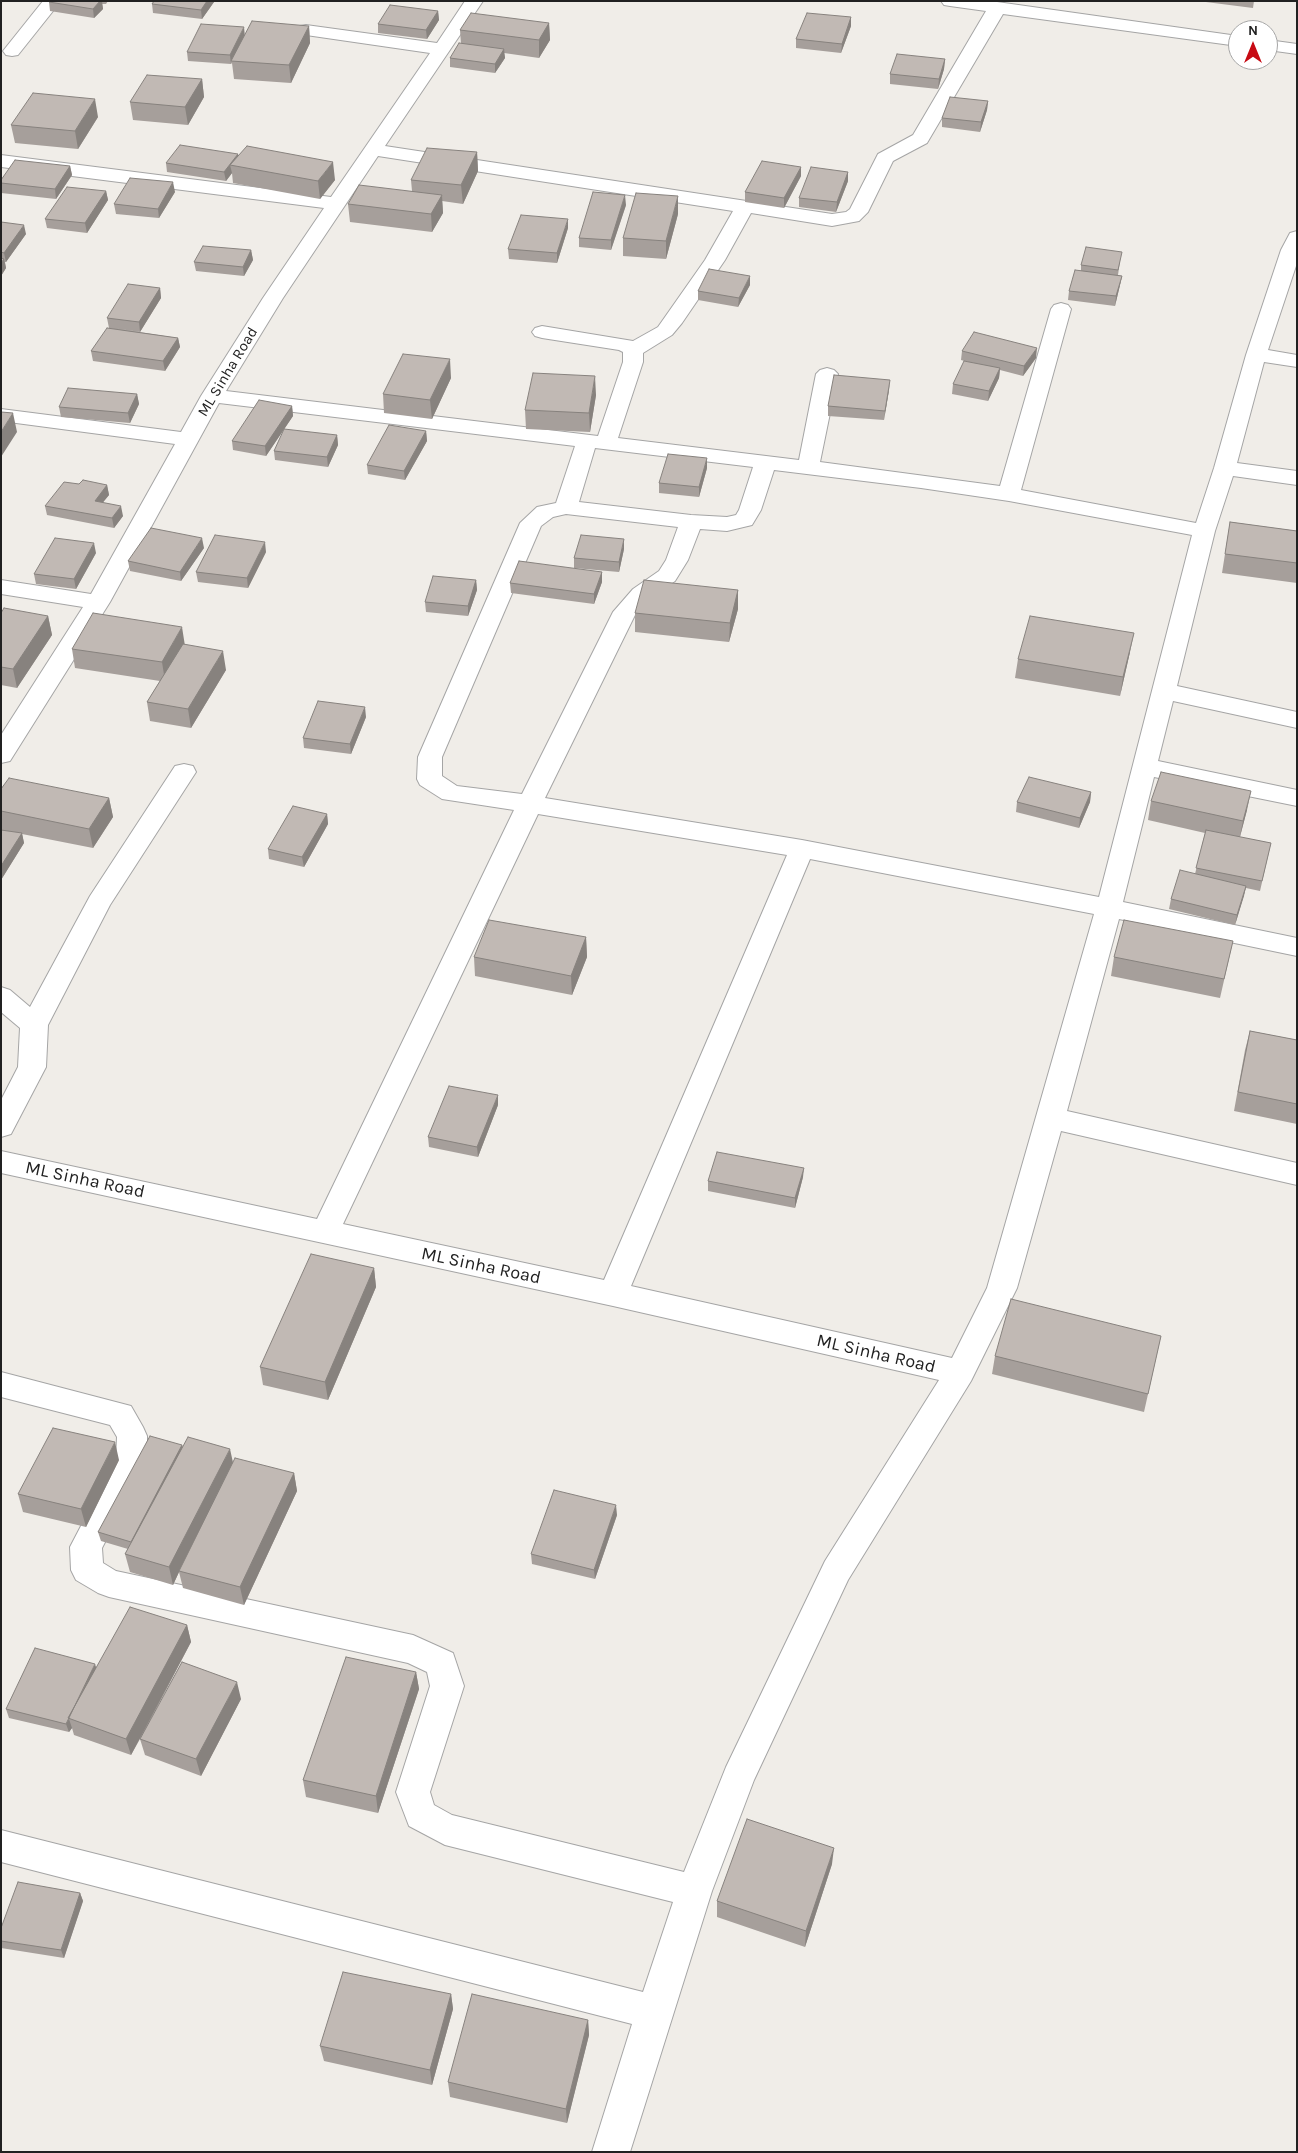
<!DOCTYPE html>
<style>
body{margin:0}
#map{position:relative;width:1298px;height:2153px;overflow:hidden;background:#f0ede8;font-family:Karla,sans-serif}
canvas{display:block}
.frame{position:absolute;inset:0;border:2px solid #212121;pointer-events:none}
.north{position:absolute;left:1228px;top:20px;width:50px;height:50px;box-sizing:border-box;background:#fff;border:1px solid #a6a6a6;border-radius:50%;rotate:0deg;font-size:14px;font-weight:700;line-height:20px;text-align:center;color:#212121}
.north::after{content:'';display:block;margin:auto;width:18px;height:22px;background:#c70a13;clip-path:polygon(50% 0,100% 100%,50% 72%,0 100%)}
</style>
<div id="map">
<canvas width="1298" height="2153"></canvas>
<div class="frame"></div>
<div class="north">N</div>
</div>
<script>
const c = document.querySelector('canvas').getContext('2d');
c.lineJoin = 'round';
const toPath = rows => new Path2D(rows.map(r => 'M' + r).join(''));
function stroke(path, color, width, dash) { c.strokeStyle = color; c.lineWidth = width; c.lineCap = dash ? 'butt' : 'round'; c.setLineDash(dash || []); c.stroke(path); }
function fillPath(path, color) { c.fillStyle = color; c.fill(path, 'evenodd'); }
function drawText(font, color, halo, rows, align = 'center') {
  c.font = font + ' Karla,sans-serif'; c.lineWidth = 5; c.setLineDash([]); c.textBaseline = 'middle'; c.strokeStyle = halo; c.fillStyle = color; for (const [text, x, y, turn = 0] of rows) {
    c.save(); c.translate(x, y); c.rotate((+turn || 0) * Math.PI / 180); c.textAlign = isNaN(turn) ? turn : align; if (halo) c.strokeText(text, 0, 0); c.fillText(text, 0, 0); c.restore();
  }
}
const minor = toPath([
 [43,1,61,1,18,55,12,56,6,55,3,51,43,1],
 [465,1,483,1,385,146,832,214,846,212,850,209,878,154,913,135,986,11,950,6,944,5,941,1,990,1,1238,36,1238,46,1003,14,927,143,893,161,868,212,859,221,832,226,751,213,725,260,682,323,672,335,643,353,643,362,618,438,799,460,816,374,820,370,827,368,834,370,838,374,820,462,1000,486,1051,309,1054,305,1061,303,1068,305,1071,309,1021,490,1196,523,1214,468,1246,355,1281,250,1290,233,1297,231,1297,263,1268,350,1297,355,1297,367,1264,362,1237,463,1297,471,1297,485,1233,476,1215,531,1177,686,1297,712,1297,728,1173,701,1158,761,1297,790,1297,806,1154,777,1123,902,1297,938,1297,956,1119,919,1067,1111,1297,1163,1297,1185,1061,1131,1017,1288,971,1381,848,1580,754,1780,712,1891,630,2152,592,2152,632,2024,1,1862,1,1830,643,1992,673,1902,445,1845,409,1826,396,1792,430,1686,427,1672,408,1663,109,1597,98,1593,76,1580,71,1570,70,1547,116,1459,117,1437,110,1425,1,1397,1,1372,131,1406,143,1427,147,1436,147,1460,102,1548,103,1563,116,1571,413,1635,453,1653,464,1686,430,1792,434,1805,452,1815,684,1872,726,1767,825,1561,939,1380,613,1306,1,1173,1,1151,317,1219,514,810,442,799,420,785,417,779,418,757,520,523,537,507,556,503,575,446,219,403,110,602,10,761,1,763,1,735,83,607,1,594,1,580,91,594,175,444,1,421,1,409,181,432,201,396,263,298,324,208,1,167,1,155,331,197,430,53,306,35,300,34,297,30,300,26,306,25,437,43,465,1],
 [378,156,733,211,705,260,658,327,633,341,542,326,535,328,532,332,535,336,542,338,619,350,623,352,623,362,598,436,226,391,283,298,378,156],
 [595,448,753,467,739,510,736,515,727,517,691,515,579,502,595,448],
 [774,470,921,488,1009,501,1192,535,1099,897,802,840,545,798,635,615,649,599,675,581,688,560,700,529,727,531,752,525,761,510,774,470],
 [566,514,678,527,666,560,659,571,633,589,613,612,522,794,457,786,442,776,442,757,541,526,553,517,566,514],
 [538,814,787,855,604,1280,343,1224,538,814],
 [810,859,1094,914,987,1288,952,1358,631,1286,810,859],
 [1268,40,1297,44,1297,54,1268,50,1268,40],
 [184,764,193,766,196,772,110,905,48,1025,46,1067,11,1134,1,1137,1,1100,18,1067,20,1028,1,1012,1,987,10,990,30,1007,90,896,175,766,184,764]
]);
const wall = toPath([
 [50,1,108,1,106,4,102,4,103,9,94,18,50,11,49,2],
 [154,1,214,1,214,2,202,19,153,13,152,4],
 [1198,1,1254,1,1253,8],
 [438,11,439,20,427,39,378,33,378,24],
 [851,17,851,26,841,53,796,48,796,39],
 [549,23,550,40,539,58,504,53,505,58,495,73,450,67,450,58,461,44,460,30],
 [309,26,310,43,291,83,234,79,232,63,231,64,188,61,187,52,245,35],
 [945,59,944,69,938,89,890,84,890,74],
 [202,79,204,97,188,125,133,120,130,102],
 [988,101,987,110,980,132,942,127,942,118],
 [98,117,78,149,15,143,11,125],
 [477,152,478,171,463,204,442,201,443,213,432,232,350,222,348,204,412,191,411,180],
 [238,154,238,156,335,180,320,199,233,183,232,173,226,181,167,172,166,163],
 [70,166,72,175,56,199,1,193,1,180],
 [801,167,801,176,784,208,745,202,745,192],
 [848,172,848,181,836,212,799,207,799,198],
 [106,191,108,200,87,233,47,228,45,219],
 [175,192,159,218,116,214,114,204],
 [626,205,611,250,579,247,579,238],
 [678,214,666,259,623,256,623,238],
 [1,222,26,234,6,262,5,262,6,268,1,276],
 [568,228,557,263,509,259,508,249],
 [251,250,253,260,244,276,196,271,194,262],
 [1120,261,1118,275,1122,276,1120,285,1115,306,1068,300,1069,291,1081,270,1081,265],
 [750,285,738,307,698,300,698,291],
 [160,288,161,298,140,332,113,328,178,338,180,347,165,371,93,361,91,351,109,328,107,318],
 [962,351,1036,358,1023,376,1000,370,999,378,988,401,952,394,953,384,968,362,961,360],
 [451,378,432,419,384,413,383,394],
 [889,390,884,420,828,416,828,406],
 [137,394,139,404,130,423,61,417,59,407],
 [596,395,590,432,526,429,525,410],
 [292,406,293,416,266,456,233,450,232,441],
 [426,431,427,441,405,480,368,474,367,465],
 [337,435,338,445,328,467,275,460,274,451],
 [707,468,699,497,659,493,659,483],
 [79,484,107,485,109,495,103,502,123,516,114,528,47,515,45,506],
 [1230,522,1297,531,1297,583,1222,573],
 [204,548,181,581,130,571,128,561],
 [624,549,619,572,574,568,574,558],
 [266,552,248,588,198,582,196,572],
 [96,553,76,589,36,584,34,574],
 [602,572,602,582,594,604,511,593,510,583],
 [476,580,477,590,468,616,426,612,425,602],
 [738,590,738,609,729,642,635,632,635,613],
 [1,613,48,616,52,635,17,688,1,685],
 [185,645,226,670,191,728,150,721,147,702,160,681,75,668,72,649],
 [1130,652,1120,696,1015,678,1018,659],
 [366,717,351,754,304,748,303,738],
 [1,789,109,798,113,817,93,848,22,834,24,843,1,880],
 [1091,792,1090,802,1079,828,1016,812,1017,802],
 [1151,801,1247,810,1240,837,1271,843,1260,891,1246,888,1235,925,1169,909,1171,899,1195,874,1205,833,1148,820],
 [327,814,328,824,304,867,269,859,268,849],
 [586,937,587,957,572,995,475,976,474,957],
 [1233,941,1220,998,1111,976,1114,957],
 [1250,1031,1297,1040,1297,1124,1234,1111,1245,1050],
 [498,1105,478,1157,429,1147,428,1137],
 [803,1177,795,1208,708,1191,708,1181],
 [374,1268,376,1287,328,1400,263,1385,260,1367],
 [1161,1336,1144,1412,992,1374,995,1356],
 [182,1445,183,1447,232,1462,294,1473,297,1491,244,1605,183,1588,179,1572,173,1585,130,1572,125,1554,128,1549,101,1541,98,1532],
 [119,1460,86,1527,23,1512,18,1494],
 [617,1515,595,1579,532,1564,531,1554],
 [187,1625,191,1642,150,1721,241,1699,201,1776,145,1755,140,1739,131,1755,74,1735,72,1728,69,1732,9,1718,6,1709,96,1668],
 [416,1672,419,1689,378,1813,306,1797,303,1780],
 [832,1864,805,1947,717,1917,717,1901],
 [80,1893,83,1901,64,1958,1,1948,1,1941],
 [451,1994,453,2009,432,2085,324,2061,320,2046],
 [588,2020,589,2035,567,2123,450,2097,448,2082]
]);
const shadedWall = toPath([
 [100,1,102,1,103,9,94,18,93,9],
 [207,1,214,2,202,19,201,10],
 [438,11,439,20,427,39,426,30],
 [851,17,851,26,841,53,842,44],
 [549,23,550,40,539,58,539,40],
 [309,26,310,43,291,83,289,65],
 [244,27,245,37,231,61,231,64,230,55],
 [504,49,505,58,495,73,495,64],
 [945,59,944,69,938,89,939,79],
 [202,79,204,97,188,125,185,107],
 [95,99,98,117,78,149,75,131],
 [988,101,987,110,980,132,981,122],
 [477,152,478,171,463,204,461,185],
 [238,154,239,163,230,165,232,173,226,181,224,172],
 [333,162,335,180,320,199,318,181],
 [70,166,72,175,56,199,55,189],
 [801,167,801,176,784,208,784,198],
 [848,172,848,181,836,212,837,202],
 [173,182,175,192,159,218,158,209],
 [106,191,108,200,87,233,85,223],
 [442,195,443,213,432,232,431,214],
 [625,195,626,205,611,250,611,240],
 [678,196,678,214,666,259,666,241],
 [568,219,568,228,557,263,557,253],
 [24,225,26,234,6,262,4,253],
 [251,250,253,260,244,276,243,267],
 [4,259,6,268,1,276,1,263],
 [750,276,750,285,738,307,739,298],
 [1122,276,1120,285,1115,306,1116,296],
 [160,288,161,298,140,332,139,322],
 [178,338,180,347,165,371,163,361],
 [1037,348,1036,358,1023,376,1024,366],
 [450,359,451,378,432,419,430,400],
 [1000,368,999,378,988,401,989,391],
 [595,376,596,395,590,432,589,413],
 [890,380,889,390,884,420,885,411],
 [137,394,139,404,130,423,128,413],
 [292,406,293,416,266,456,265,446],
 [13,413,17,432,1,457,1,432],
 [426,431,427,441,405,480,404,471],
 [337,435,338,445,328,467,327,457],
 [707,458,707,468,699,497,699,487],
 [107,485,109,495,96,511,95,501],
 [121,506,123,516,114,528,112,518],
 [202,538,204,548,181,581,180,572],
 [624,539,624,549,619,572,619,562],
 [265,542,266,552,248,588,247,578],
 [94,543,96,553,76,589,74,579],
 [602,572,602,582,594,604,594,594],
 [476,580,477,590,468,616,468,606],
 [738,590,738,609,729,642,730,623],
 [48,616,52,635,17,688,13,669],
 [182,627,185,646,165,681,162,662],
 [1134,633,1130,652,1120,696,1123,677],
 [223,651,226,670,191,728,188,709],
 [365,707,366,717,351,754,350,744],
 [1251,791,1247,810,1239,840,1243,821],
 [1091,792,1090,802,1079,828,1080,818],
 [109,798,113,817,93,848,89,829],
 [327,814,328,824,304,867,302,857],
 [22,833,24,843,1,880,1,866],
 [1246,886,1244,896,1235,925,1237,915],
 [586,937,587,957,572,995,571,976],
 [498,1095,498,1105,478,1157,477,1147],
 [804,1168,803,1177,795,1208,795,1198],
 [374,1268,376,1287,328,1400,325,1382],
 [115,1442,119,1460,86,1527,81,1509],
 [182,1445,184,1454,133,1551,131,1542],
 [230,1449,234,1467,179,1571,179,1572,173,1585,169,1567],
 [294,1473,297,1491,244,1605,240,1587],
 [616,1505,617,1515,595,1579,594,1570],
 [187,1625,191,1642,131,1755,126,1739],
 [95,1664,98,1673,69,1719],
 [416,1672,419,1689,378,1813,376,1796],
 [237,1682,241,1699,201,1776,196,1759],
 [69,1719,72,1728,69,1732,66,1724],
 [834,1848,832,1864,805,1947,806,1931],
 [80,1893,83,1901,64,1958,61,1950],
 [451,1994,453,2009,432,2085,430,2070],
 [588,2020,589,2035,567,2123,566,2109]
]);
const building = toPath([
 [50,1,100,1,93,9,49,2,50,1],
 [154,1,207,1,201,10,152,4,154,1],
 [390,5,438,11,426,30,378,24,390,5],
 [471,13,549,23,539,40,460,30,471,13],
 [807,13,851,17,842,44,796,39,807,13],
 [252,21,309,26,289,65,231,61,252,21],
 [201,24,244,27,230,55,187,52,201,24],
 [459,43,504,49,495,64,450,58,459,43],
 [897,54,945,59,939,79,890,74,897,54],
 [147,75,202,79,185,107,130,102,147,75],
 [33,93,95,99,75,131,11,125,33,93],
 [950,97,988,101,981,122,942,118,950,97],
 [180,145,238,154,224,172,166,163,180,145],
 [247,146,333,162,318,181,230,165,247,146],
 [427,148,477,152,461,185,411,180,427,148],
 [15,160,70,166,55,189,1,183,1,180,15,160],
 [762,161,801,167,784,198,745,192,762,161],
 [811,167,848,172,837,202,799,198,811,167],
 [130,178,173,182,158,209,114,204,130,178],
 [359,185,442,195,431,214,348,204,359,185],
 [67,187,106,191,85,223,45,219,67,187],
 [593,192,625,195,611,240,579,238,593,192],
 [636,193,678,196,666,241,623,238,636,193],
 [521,215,568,219,557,253,508,249,521,215],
 [1,222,24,225,4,253,1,252,1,222],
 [203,246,251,250,243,267,194,262,203,246],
 [1086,247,1122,252,1118,270,1081,265,1086,247],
 [1,258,4,259,1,263,1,258],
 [709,269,750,276,739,298,698,291,709,269],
 [1075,270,1122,276,1116,296,1069,291,1075,270],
 [128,284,160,288,139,322,107,318,128,284],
 [107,328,178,338,163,361,91,351,107,328],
 [974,332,1037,348,1024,366,962,351,974,332],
 [403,354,450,359,430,400,383,394,403,354],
 [964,361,1000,368,989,391,953,384,964,361],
 [533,373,595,376,589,413,525,410,533,373],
 [834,375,890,380,885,411,828,406,834,375],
 [68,388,137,394,128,413,59,407,68,388],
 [259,400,292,406,265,446,232,441,259,400],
 [1,412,13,413,1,432,1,412],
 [389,425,426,431,404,471,367,465,389,425],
 [284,429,337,435,327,457,274,451,284,429],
 [668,454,707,458,699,487,659,483,668,454],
 [83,480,107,485,95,501,121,506,112,518,45,506,64,482,79,484,83,480],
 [1230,522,1297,531,1297,563,1225,554,1230,522],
 [151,528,202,538,180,572,128,561,151,528],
 [215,535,265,542,247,578,196,572,215,535],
 [581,535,624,539,619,562,574,558,581,535],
 [55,538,94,543,74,579,34,574,55,538],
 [519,561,602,572,594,594,510,583,519,561],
 [433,576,476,580,468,606,425,602,433,576],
 [644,580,738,590,730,623,635,613,644,580],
 [4,608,48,616,13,669,1,667,1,613,4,608],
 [93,613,182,627,162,662,72,649,93,613],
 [1030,616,1134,633,1123,677,1018,659,1030,616],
 [183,644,223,651,188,709,147,702,183,644],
 [318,701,365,707,350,744,303,738,318,701],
 [1161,772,1251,791,1243,821,1151,801,1161,772],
 [1029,777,1091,792,1080,818,1017,802,1029,777],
 [9,778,109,798,89,829,1,811,1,789,9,778],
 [293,806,327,814,302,857,268,849,293,806],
 [1,830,22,833,1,866,1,830],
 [1206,830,1271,843,1262,881,1196,868,1206,830],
 [1180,870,1246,886,1237,915,1171,899,1180,870],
 [489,920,586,937,571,976,474,957,489,920],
 [1124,920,1233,941,1224,979,1114,957,1124,920],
 [1250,1031,1297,1040,1297,1104,1238,1092,1250,1031],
 [449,1086,498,1095,477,1147,428,1137,449,1086],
 [717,1152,804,1168,795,1198,708,1181,717,1152],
 [311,1254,374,1268,325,1382,260,1367,311,1254],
 [1011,1299,1161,1336,1148,1394,995,1356,1011,1299],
 [53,1428,115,1442,81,1509,18,1494,53,1428],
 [150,1436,182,1445,131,1542,98,1532,150,1436],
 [188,1437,230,1449,169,1567,125,1554,188,1437],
 [235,1458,294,1473,240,1587,179,1571,235,1458],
 [554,1490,616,1505,594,1570,531,1554,554,1490],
 [130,1607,187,1625,126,1739,68,1718,130,1607],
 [35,1648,95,1664,66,1724,6,1709,35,1648],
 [346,1657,416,1672,376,1796,303,1780,346,1657],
 [182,1662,237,1682,196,1759,140,1739,182,1662],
 [747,1819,834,1848,806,1931,717,1901,747,1819],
 [18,1882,80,1893,61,1950,1,1941,1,1928,18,1882],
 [343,1972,451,1994,430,2070,320,2046,343,1972],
 [472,1994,588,2020,566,2109,448,2082,472,1994]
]);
const farStreetnames = [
 ["ML Sinha Road",228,372,-59]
];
const streetNames = [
 ["ML Sinha Road",85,1180,12],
 ["ML Sinha Road",481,1266,12],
 ["ML Sinha Road",876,1354,13]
];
stroke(minor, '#a5a5a5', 2);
fillPath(minor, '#fff');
fillPath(wall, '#a69f9b');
fillPath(shadedWall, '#87827e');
fillPath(building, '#c1b9b4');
stroke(building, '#87827e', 1);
drawText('15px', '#212121', '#fff', farStreetnames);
drawText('18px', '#212121', '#fff', streetNames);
</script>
